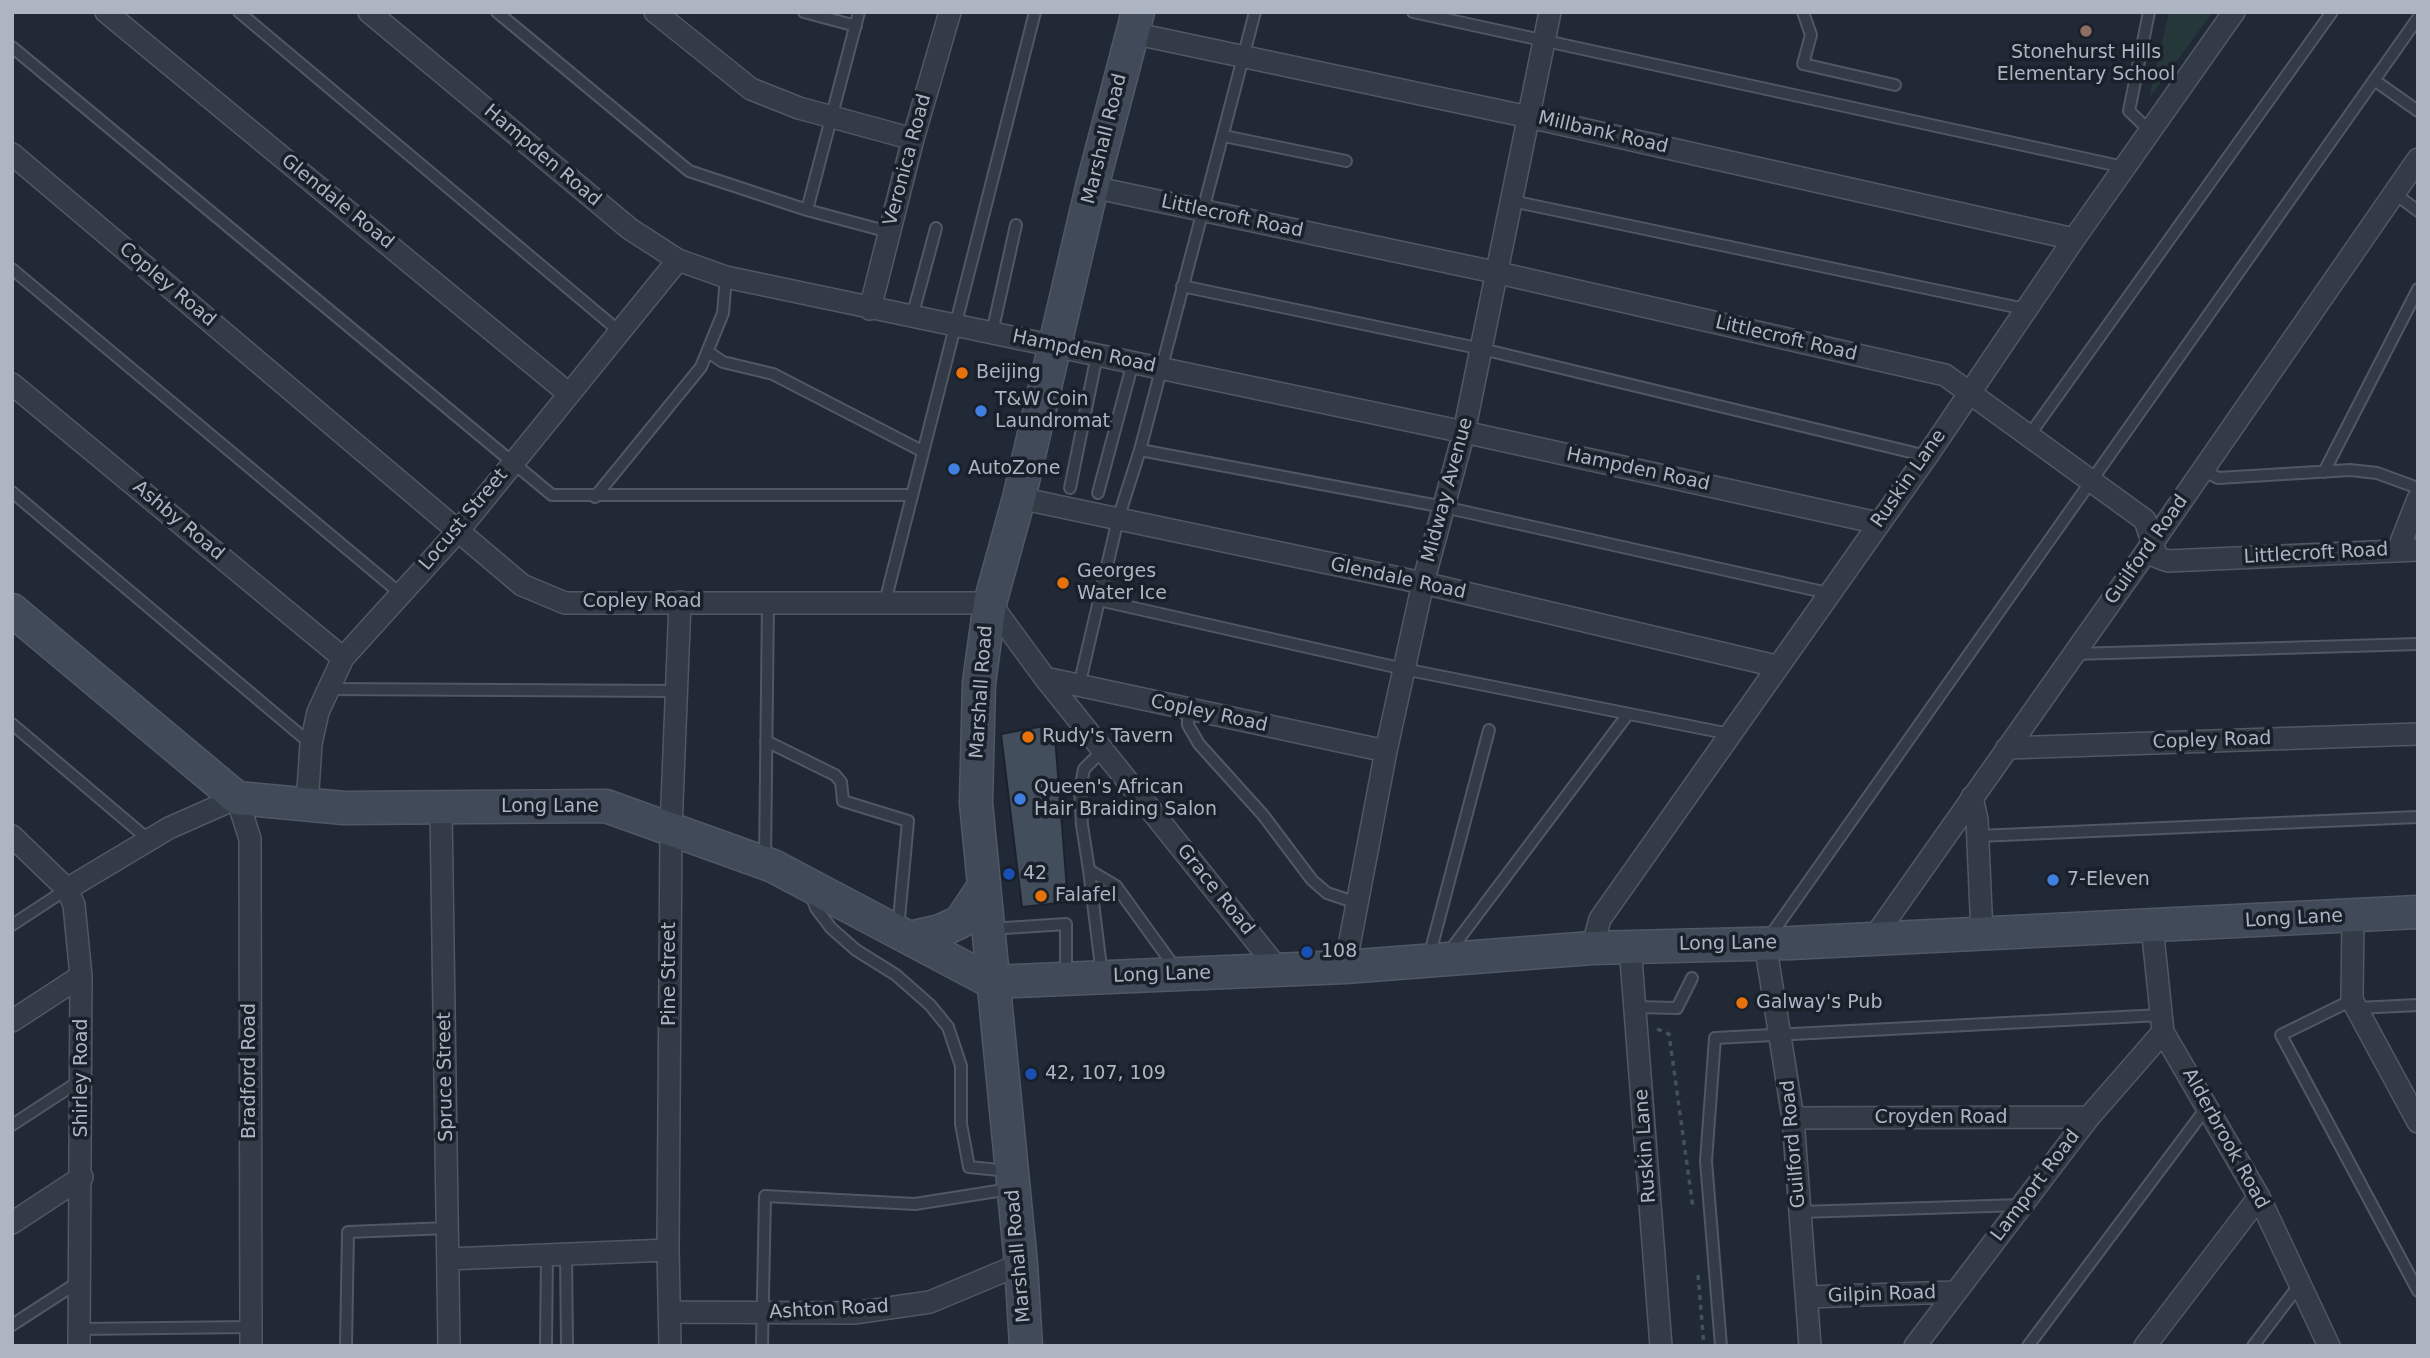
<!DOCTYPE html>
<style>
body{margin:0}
#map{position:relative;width:2430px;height:1358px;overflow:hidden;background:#202935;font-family:"DejaVu Sans",sans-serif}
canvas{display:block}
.frame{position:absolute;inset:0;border:14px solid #adb5c3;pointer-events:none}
</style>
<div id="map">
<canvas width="2430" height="1358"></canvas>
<div class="frame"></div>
</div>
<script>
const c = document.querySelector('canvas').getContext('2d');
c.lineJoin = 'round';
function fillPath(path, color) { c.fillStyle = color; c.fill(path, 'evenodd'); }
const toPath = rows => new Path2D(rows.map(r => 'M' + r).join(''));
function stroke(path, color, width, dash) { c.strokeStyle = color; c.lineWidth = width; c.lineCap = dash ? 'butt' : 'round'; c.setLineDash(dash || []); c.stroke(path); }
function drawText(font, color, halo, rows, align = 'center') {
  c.font = font + ' "DejaVu Sans",sans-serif'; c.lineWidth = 7; c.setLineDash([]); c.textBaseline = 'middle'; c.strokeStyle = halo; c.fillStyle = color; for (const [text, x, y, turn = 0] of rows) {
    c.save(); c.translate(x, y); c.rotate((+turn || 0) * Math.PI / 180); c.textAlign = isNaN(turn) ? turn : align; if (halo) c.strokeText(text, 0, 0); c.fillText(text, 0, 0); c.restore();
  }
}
const green = toPath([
 [2169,12,2213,12,2149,98]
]);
const building = toPath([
 [1054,724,1068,902,1022,907,1001,734,1054,724]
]);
const path = toPath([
 [1657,1029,1669,1034,1693,1208],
 [1698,1275,1704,1346]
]);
const lane = toPath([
 [239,12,619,331],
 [497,12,689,171,807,210,889,232],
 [804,12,856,26],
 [1413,12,2124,167],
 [1803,12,1811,35,1803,64,1895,85],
 [2149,12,2129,111,2150,131],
 [12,47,552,495,912,495],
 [2374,80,2418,111],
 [1224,136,1346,161],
 [2394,193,2418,211],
 [1512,201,2025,309],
 [807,210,859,12],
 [12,269,401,594],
 [1182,286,1482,349,1927,456],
 [912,317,936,228],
 [992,333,1016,225],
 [708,352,723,362,773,374,922,451],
 [2028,437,2332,12],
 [1140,450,1444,507,1828,593],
 [2203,470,2218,478,2350,470,2377,473,2418,488],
 [2324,472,2418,289],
 [1070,488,1097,355],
 [12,492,311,744],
 [1098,493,1133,362],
 [595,497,701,367,723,313,726,277],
 [1099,600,1404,669,1730,734],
 [885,602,1035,12],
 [2074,654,2418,644],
 [1079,686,1118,519,1140,450,1255,12],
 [329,689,676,691],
 [1188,709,1188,725,1199,744,1263,815,1312,880,1327,893,1357,903],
 [12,724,149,840],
 [766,741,835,775,841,782,843,801,908,821,898,930],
 [1978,836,2418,817],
 [765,860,768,602],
 [1089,870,1082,825,1080,790,1084,769,1103,750],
 [811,895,816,908,831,928,856,950,896,975,930,1005,948,1027,961,1066,961,1124,969,1167,1009,1171],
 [12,925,67,889],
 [990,929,1066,924,1066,975],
 [1768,939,2418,18],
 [1449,952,1628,714],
 [1429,957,1489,730],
 [1102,975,1089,870,1116,886,1176,969],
 [2352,1000,2281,1035,2418,1291],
 [1635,1007,1677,1008,1692,978],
 [2357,1008,2418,1005],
 [12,1125,81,1080],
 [1800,1212,2021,1205],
 [566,1254,567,1346],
 [12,1325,80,1281],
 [79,1329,250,1327],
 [346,1346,348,1232,448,1228],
 [546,1346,547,1255],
 [762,1346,765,1196,915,1204,1010,1189],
 [1721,1346,1706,1161,1715,1038,2161,1015],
 [2028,1346,2207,1107],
 [2253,1346,2300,1284]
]);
const street = toPath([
 [106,12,568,393],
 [369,12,630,229,678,260,726,277,1464,432,1878,523],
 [655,12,751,89,799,108,913,139],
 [1132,33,1529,117,2074,239],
 [12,154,522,585,565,603,990,603,1045,678,1279,970],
 [1092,187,1499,273,1945,375,2145,520,2157,557,2168,561,2418,550],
 [870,309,913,139,950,12],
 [12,384,343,658],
 [1019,498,1423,583,1776,666],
 [2398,550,2418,499],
 [1045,678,1386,751],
 [2007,748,2418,734],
 [1972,797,1977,820,1982,934],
 [307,805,311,744,318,712,343,658,459,530,678,260],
 [441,809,449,1346],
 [12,836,67,889,74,905,81,976,79,1346],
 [67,889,169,828,237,798,250,839,251,1346],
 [2353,916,2352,1000,2418,1122],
 [2152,926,2163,1032,2259,1197,2329,1346],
 [1873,939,2151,545,2418,159],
 [1765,943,1793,1118,1810,1346],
 [1630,946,1661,1346],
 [1592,948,1600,919,1927,456,2074,239,2234,12],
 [1345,967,1386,751,1423,583,1464,432,1550,12],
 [12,1021,81,976],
 [1793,1118,2089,1117],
 [12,1223,82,1177],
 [448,1259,668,1250],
 [1807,1297,1956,1292],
 [670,1312,854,1313,930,1302,1021,1264],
 [670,1346,668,1250,671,828,680,602],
 [1915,1346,2089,1117,2163,1032],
 [2145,1346,2259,1197]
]);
const secondary = toPath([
 [12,610,237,798,344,808,606,806,773,866,992,982,1345,967,1592,948,1791,943,2418,912],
 [909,938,940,931,960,922,984,886],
 [1026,1346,1021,1264,976,803,979,683,990,603,1019,498,1092,187,1138,12]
]);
const markers = [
 [2086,31,7,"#8d6e63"],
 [962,373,7,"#e8710a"],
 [981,411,7,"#3f7fe0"],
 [954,469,7,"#3f7fe0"],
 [1063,583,7,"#e8710a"],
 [1028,737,7,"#e8710a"],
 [1020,799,7,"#3f7fe0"],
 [1009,874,7,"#1a4fb4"],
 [2053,880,7,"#3f7fe0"],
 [1041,896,7,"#e8710a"],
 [1307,952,7,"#1a4fb4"],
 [1742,1003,7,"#e8710a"],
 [1031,1074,7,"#1a4fb4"]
];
const poiNames = [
 ["Stonehurst Hills",2086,53,"center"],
 ["Elementary School",2086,75,"center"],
 ["Beijing",976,373],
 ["T&W Coin",995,400],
 ["Laundromat",995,422],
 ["AutoZone",968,469],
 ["Georges",1077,572],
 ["Water Ice",1077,594],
 ["Rudy's Tavern",1042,737],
 ["Queen's African",1034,788],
 ["Hair Braiding Salon",1034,810],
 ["42",1023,874],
 ["7-Eleven",2067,880],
 ["Falafel",1055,896],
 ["108",1321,952],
 ["Galway's Pub",1756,1003],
 ["42, 107, 109",1045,1074]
];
const streetNames = [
 ["Millbank Road",1603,133,13],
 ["Marshall Road",1105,139,-76],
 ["Hampden Road",542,156,40],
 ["Veronica Road",908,160,-75],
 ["Glendale Road",337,202,39],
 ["Littlecroft Road",1232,217,12],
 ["Copley Road",167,285,40],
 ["Littlecroft Road",1786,339,13],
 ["Hampden Road",1084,352,12],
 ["Hampden Road",1638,470,12],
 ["Ruskin Lane",1909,479,-55],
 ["Midway Avenue",1448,490,-75],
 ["Locust Street",464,520,-50],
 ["Ashby Road",178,521,40],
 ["Guilford Road",2147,550,-55],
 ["Littlecroft Road",2316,554,-3],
 ["Glendale Road",1398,579,12],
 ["Copley Road",642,602],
 ["Marshall Road",982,692,-86],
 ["Copley Road",1209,714,12],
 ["Copley Road",2212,741,-2],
 ["Long Lane",550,807],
 ["Grace Road",1215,890,51],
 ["Long Lane",2294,919,-3],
 ["Long Lane",1728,944,-1],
 ["Pine Street",670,974,-90],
 ["Long Lane",1162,975,-2],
 ["Bradford Road",250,1071,-90],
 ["Spruce Street",446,1077,-91],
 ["Shirley Road",82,1078,-90],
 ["Croyden Road",1941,1118],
 ["Alderbrook Road",2225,1139,61],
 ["Guilford Road",1794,1144,-95],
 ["Ruskin Lane",1646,1146,-94],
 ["Lamport Road",2036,1186,-53],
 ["Marshall Road",1019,1256,-95],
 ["Gilpin Road",1882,1295,-2],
 ["Ashton Road",829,1310,-3]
];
fillPath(green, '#253738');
fillPath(building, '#434e5d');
stroke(building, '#1b222c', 2);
stroke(lane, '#515864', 14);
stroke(street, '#515864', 24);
stroke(secondary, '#515864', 35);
stroke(path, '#415356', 3.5, [5, 5]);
stroke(lane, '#333b46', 10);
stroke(street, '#333b46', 21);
stroke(secondary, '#414a59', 32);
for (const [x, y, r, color] of markers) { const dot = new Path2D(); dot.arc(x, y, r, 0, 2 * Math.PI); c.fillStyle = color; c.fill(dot); stroke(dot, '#19202a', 2.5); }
drawText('19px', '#adb5c3', '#19202a', poiNames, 'left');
drawText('19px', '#adb5c3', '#19202a', streetNames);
</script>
